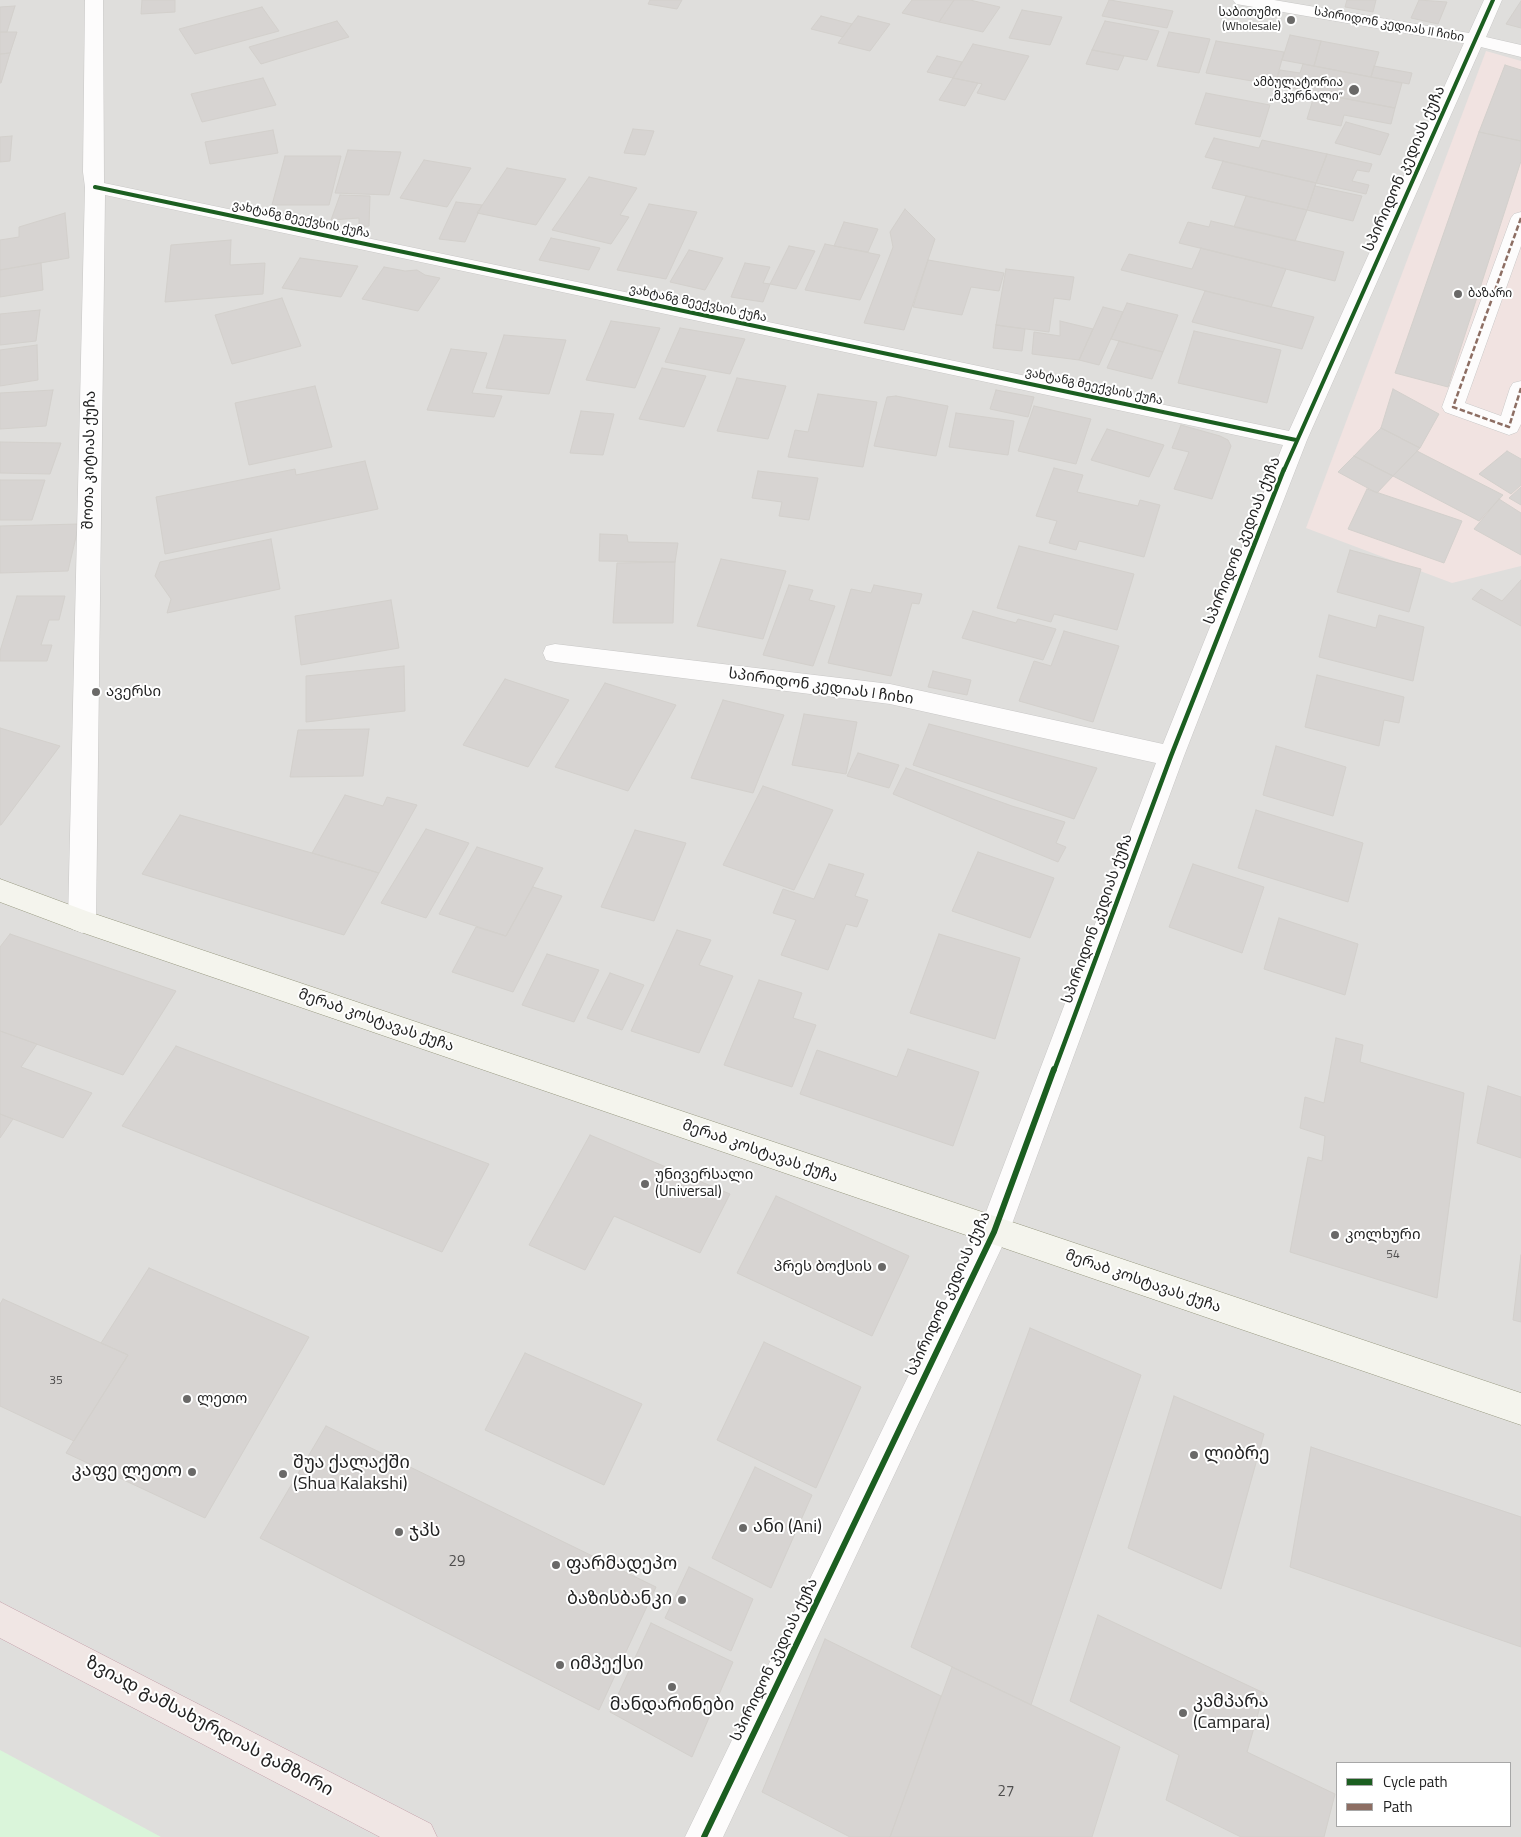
<!DOCTYPE html>
<meta charset="utf-8">
<style>
body{margin:0}
#map{position:relative;width:1521px;height:1837px;overflow:hidden;background:#f0eeeb;font-family:"Titillium Web",sans-serif}
canvas{display:block}
.legend{position:absolute;left:1336px;top:1762px;width:175px;height:65px;box-sizing:border-box;background:#fff;border:1px solid #a7a7a7;margin:0;padding:6px 9px;list-style:none;font-size:15px;color:#222}
.legend li{display:flex;align-items:center;gap:10px;height:25px}
.legend b{width:25px;border:1px solid #a7a7a7}
</style>
<div id="map">
<canvas width="1521" height="1837"></canvas>
<ul class="legend">
<li><b style="height:6px;background:#1b5e20"></b>Cycle path</li>
<li><b style="height:6px;background:#8d6e63"></b>Path</li>
</ul>
</div>
<script>
const c = document.querySelector('canvas').getContext('2d');
c.lineJoin = 'round';
function fillPath(path, color) { c.fillStyle = color; c.fill(path, 'evenodd'); }
const toPath = rows => new Path2D(rows.map(r => 'M' + r).join(''));
function stroke(path, color, width, dash) { c.strokeStyle = color; c.lineWidth = width; c.lineCap = dash ? 'butt' : 'round'; c.setLineDash(dash || []); c.stroke(path); }
function drawText(font, color, halo, rows, align = 'center') {
  c.font = font + ' "Titillium Web","Noto Sans Georgian",sans-serif'; c.lineWidth = 4; c.setLineDash([]); c.textBaseline = 'middle'; c.strokeStyle = halo; c.fillStyle = color; for (const [text, x, y, turn = 0] of rows) {
    c.save(); c.translate(x, y); c.rotate((+turn || 0) * Math.PI / 180); c.textAlign = isNaN(turn) ? turn : align; if (halo) c.strokeText(text, 0, 0); c.fillText(text, 0, 0); c.restore();
  }
}
const residential = toPath([
 [0,0,1521,0,1521,1837,0,1837],
 [1337,1763,1510,1763,1510,1826,1337,1826]
]);
const commercial = toPath([
 [1486,51,1521,61,1521,566,1452,583,1306,528]
]);
const park = toPath([
 [0,1750,161,1837,0,1837]
]);
const building = toPath([
 [142,0,175,0,175,12,141,14,142,0],
 [650,0,682,0,677,9,648,4,650,0],
 [912,0,954,0,939,22,902,13,912,0],
 [954,0,970,0,1000,7,983,32,939,22,954,0],
 [1109,0,1110,0,1173,11,1167,28,1102,16,1109,0],
 [1347,0,1376,0,1373,12,1345,7,1347,0],
 [1419,0,1447,2,1438,24,1411,18,1419,0],
 [1521,1,1521,28,1506,24,1521,1],
 [15,6,7,32,0,32,0,7,15,6],
 [262,7,279,31,195,54,179,29,262,7],
 [1022,10,1062,17,1050,45,1009,38,1022,10],
 [821,16,852,24,843,37,811,29,821,16],
 [858,16,890,24,870,51,838,43,858,16],
 [337,21,349,37,261,64,249,47,337,21],
 [1105,21,1159,31,1147,60,1092,50,1105,21],
 [0,32,17,32,10,53,0,54,0,32],
 [1169,32,1210,39,1199,73,1157,66,1169,32],
 [1290,35,1321,41,1314,66,1282,60,1290,35],
 [1216,41,1284,52,1275,85,1206,73,1216,41],
 [1321,41,1379,52,1371,77,1314,66,1321,41],
 [973,44,1029,56,1005,100,977,93,982,84,953,78,973,44],
 [1092,50,1124,56,1118,70,1086,64,1092,50],
 [10,53,1,83,0,83,0,54,10,53],
 [937,56,962,62,953,78,927,72,937,56],
 [1303,64,1402,83,1395,108,1275,85,1280,70,1300,73,1303,64],
 [1505,65,1521,70,1521,141,1479,132,1505,65],
 [1374,66,1412,73,1409,84,1371,77,1374,66],
 [263,78,276,105,202,122,191,94,263,78],
 [953,78,978,83,965,106,939,100,953,78],
 [1206,93,1270,105,1260,137,1195,124,1206,93],
 [1315,93,1395,108,1391,124,1344,115,1341,126,1307,119,1315,93],
 [1346,122,1389,134,1380,155,1335,143,1346,122],
 [633,129,654,131,645,155,624,153,633,129],
 [273,130,278,153,210,164,205,142,273,130],
 [1479,132,1521,141,1521,161,1448,387,1395,373,1479,132],
 [12,136,10,161,0,162,0,137,12,136],
 [1214,138,1259,148,1262,140,1327,154,1316,183,1205,157,1214,138],
 [348,150,401,152,389,195,335,193,348,150],
 [1327,154,1372,164,1369,172,1357,170,1352,181,1369,185,1366,194,1316,183,1327,154],
 [285,156,341,156,329,205,272,205,285,156],
 [424,160,471,168,447,207,400,198,424,160],
 [1223,161,1316,183,1307,210,1212,188,1223,161],
 [507,168,566,179,536,225,477,213,507,168],
 [589,177,637,188,620,215,629,217,611,244,552,230,589,177],
 [1315,186,1362,196,1353,221,1307,210,1315,186],
 [340,195,370,196,369,226,359,227,359,218,331,220,340,195],
 [1246,196,1307,210,1295,241,1234,227,1246,196],
 [456,202,482,205,465,242,439,239,456,202],
 [649,204,697,212,666,279,617,270,649,204],
 [905,209,935,239,904,330,864,323,893,247,890,232,905,209],
 [65,213,69,258,0,270,0,240,19,237,19,227,65,213],
 [1211,221,1344,252,1335,281,1179,243,1188,222,1209,227,1211,221],
 [844,222,878,229,868,252,834,246,844,222],
 [551,238,600,248,589,270,539,260,551,238],
 [231,240,230,265,265,263,263,294,165,302,171,245,231,240],
 [825,244,880,255,860,300,805,290,825,244],
 [789,246,815,251,796,289,770,284,789,246],
 [1201,248,1286,269,1271,307,1121,270,1129,254,1192,269,1201,248],
 [689,250,723,258,705,290,670,282,689,250],
 [300,258,358,266,341,297,282,288,300,258],
 [928,260,1004,273,999,291,971,287,962,315,913,307,928,260],
 [41,263,43,290,0,297,0,270,41,263],
 [745,263,770,267,763,283,770,284,763,302,731,297,745,263],
 [384,267,405,271,417,270,425,275,440,278,418,311,362,299,384,267],
 [1006,269,1074,277,1070,300,1054,298,1049,332,996,325,1006,269],
 [1205,291,1314,317,1302,349,1192,322,1205,291],
 [282,298,301,346,232,364,215,315,282,298],
 [1127,303,1178,315,1163,352,1111,339,1127,303],
 [1103,307,1123,312,1099,365,1079,360,1103,307],
 [40,310,36,341,0,345,0,314,40,310],
 [611,321,660,328,635,388,586,380,611,321],
 [1060,321,1093,329,1079,360,1032,354,1034,332,1060,336,1060,321],
 [996,325,1025,329,1022,351,993,348,996,325],
 [680,328,745,339,730,374,665,362,680,328],
 [1194,331,1281,350,1267,403,1178,383,1194,331],
 [504,335,566,340,549,394,486,388,504,335],
 [1119,341,1163,352,1152,379,1107,368,1119,341],
 [37,345,38,380,0,386,0,350,37,345],
 [451,349,487,353,472,393,502,396,494,417,427,410,451,349],
 [662,368,706,376,684,427,639,419,662,368],
 [737,378,786,386,768,439,717,431,737,378],
 [315,386,332,447,249,465,235,403,315,386],
 [1393,389,1439,414,1420,448,1381,428,1393,389],
 [53,390,46,426,0,429,0,393,53,390],
 [996,390,1034,397,1028,417,990,409,996,390],
 [818,394,877,402,863,467,788,457,795,430,808,432,818,394],
 [896,396,948,406,936,456,874,446,887,397,896,396],
 [1034,406,1091,419,1076,464,1018,451,1034,406],
 [581,411,614,414,603,455,570,453,581,411],
 [956,413,1014,421,1008,455,949,447,956,413],
 [1181,425,1220,436,1228,440,1231,446,1212,499,1174,489,1189,452,1172,448,1181,425],
 [1381,428,1420,448,1393,476,1354,456,1381,428],
 [1107,429,1164,445,1149,477,1091,460,1107,429],
 [0,442,61,443,50,474,0,473,0,442],
 [1417,451,1503,495,1479,521,1393,476,1417,451],
 [1507,451,1521,459,1521,485,1511,494,1479,474,1507,451],
 [1354,456,1393,476,1377,493,1338,472,1354,456],
 [365,461,378,509,165,554,156,497,295,469,296,475,365,461],
 [1054,468,1083,475,1077,492,1138,506,1140,500,1160,505,1144,557,1079,541,1076,550,1049,543,1057,521,1036,516,1054,468],
 [758,471,818,478,809,520,779,516,782,502,752,498,758,471],
 [0,480,45,480,32,520,0,520,0,480],
 [1521,487,1521,505,1509,498,1521,487],
 [1367,489,1462,521,1444,563,1348,529,1367,489],
 [1499,499,1521,513,1521,555,1474,529,1499,499],
 [79,524,68,571,0,573,0,526,79,524],
 [600,534,627,535,628,542,678,543,675,562,599,561,600,534],
 [271,539,280,589,167,613,171,599,155,576,160,562,271,539],
 [1019,546,1134,574,1117,630,1054,614,1051,622,997,608,1019,546],
 [1350,550,1421,569,1409,612,1337,592,1350,550],
 [721,559,786,571,763,639,697,626,721,559],
 [675,562,673,623,613,623,617,563,675,562],
 [1521,580,1521,626,1472,599,1481,589,1502,601,1521,580],
 [789,585,813,590,809,600,835,606,813,666,763,655,789,585],
 [874,585,922,594,919,604,912,603,891,676,828,663,851,589,871,593,874,585],
 [17,596,65,596,59,620,49,620,41,645,52,645,47,661,0,661,0,651,17,596],
 [391,600,399,648,301,665,295,616,391,600],
 [973,611,1016,623,1018,619,1056,629,1043,660,962,638,973,611],
 [1329,615,1376,628,1379,615,1424,627,1413,681,1319,657,1329,615],
 [1064,631,1119,646,1093,722,1019,701,1034,661,1051,666,1064,631],
 [404,666,405,711,306,722,306,676,404,666],
 [933,671,971,680,967,695,928,687,933,671],
 [1317,675,1404,697,1399,723,1384,720,1379,746,1305,727,1317,675],
 [505,679,569,700,528,767,463,745,505,679],
 [605,683,676,705,628,791,555,767,605,683],
 [723,700,784,715,753,793,691,778,723,700],
 [804,714,857,722,846,774,792,765,804,714],
 [929,724,1097,768,1074,819,913,765,929,724],
 [0,728,60,746,1,825,0,825,0,728],
 [369,729,363,776,290,777,298,730,369,729],
 [1276,746,1346,767,1333,816,1263,795,1276,746],
 [858,753,899,765,889,788,847,776,858,753],
 [906,768,1012,806,1065,822,1056,843,1066,847,1058,862,893,794,906,768],
 [763,786,833,810,794,890,723,865,763,786],
 [345,795,383,806,387,797,417,805,379,873,312,853,345,795],
 [1256,810,1363,843,1348,902,1238,868,1256,810],
 [180,815,312,853,379,873,344,935,142,874,180,815],
 [426,829,469,843,426,918,381,903,426,829],
 [635,830,686,843,654,921,601,907,635,830],
 [477,847,543,868,506,936,439,914,477,847],
 [978,852,1054,878,1030,938,952,911,978,852],
 [829,864,864,874,855,896,868,900,857,927,846,924,828,970,781,955,796,920,773,913,783,889,814,899,829,864],
 [1193,864,1264,887,1242,953,1169,927,1193,864],
 [533,887,562,896,513,992,452,972,476,927,506,936,533,887],
 [1279,918,1358,944,1345,995,1264,969,1279,918],
 [677,930,711,940,699,965,733,976,699,1053,631,1031,677,930],
 [10,934,176,991,123,1075,0,1031,0,947,10,934],
 [939,934,1020,958,995,1039,910,1013,939,934],
 [547,954,599,970,574,1022,522,1005,547,954],
 [610,973,644,985,622,1030,587,1018,610,973],
 [759,980,802,993,793,1018,816,1025,792,1087,724,1065,759,980],
 [0,1031,37,1044,21,1067,92,1093,63,1138,0,1114,0,1031],
 [1336,1038,1363,1045,1360,1062,1464,1093,1437,1298,1290,1252,1308,1157,1322,1161,1325,1136,1300,1128,1305,1097,1324,1103,1336,1038],
 [176,1046,489,1164,442,1252,122,1126,176,1046],
 [908,1049,979,1072,953,1146,800,1094,817,1050,897,1077,908,1049],
 [1488,1086,1521,1097,1521,1158,1477,1143,1488,1086],
 [0,1114,13,1119,0,1138,0,1114],
 [590,1135,730,1194,700,1253,614,1216,585,1270,529,1245,590,1135],
 [776,1196,909,1256,872,1336,737,1273,776,1196],
 [1521,1255,1521,1322,1513,1320,1521,1255],
 [149,1268,309,1337,205,1518,66,1453,128,1355,101,1343,149,1268],
 [3,1299,128,1355,74,1441,0,1406,0,1304,3,1299],
 [1030,1328,1141,1375,1031,1705,911,1647,1030,1328],
 [764,1342,861,1387,816,1488,717,1440,764,1342],
 [525,1353,642,1404,604,1485,485,1430,525,1353],
 [1174,1396,1264,1434,1221,1589,1128,1548,1174,1396],
 [326,1426,656,1587,599,1710,260,1538,326,1426],
 [1311,1447,1521,1517,1521,1647,1290,1567,1311,1447],
 [755,1467,812,1495,771,1588,712,1558,755,1467],
 [689,1567,753,1599,731,1651,665,1618,689,1567],
 [1098,1615,1264,1693,1247,1752,1335,1794,1324,1837,1241,1837,1166,1800,1179,1755,1070,1701,1098,1615],
 [651,1623,733,1662,692,1757,610,1712,651,1623],
 [825,1639,941,1696,890,1837,850,1837,762,1792,825,1639],
 [952,1667,1120,1747,1092,1837,890,1837,952,1667]
]);
const pedestrian = toPath([
 [1521,212,1521,246,1465,403,1501,416,1510,388,1513,383,1521,381,1521,424,1517,432,1509,435,1445,412,1442,407,1511,218,1514,214,1521,212]
]);
const minor = toPath([
 [85,0,103,0,104,183,1289,431,1464,43,1242,5,1236,4,1233,0,1274,0,1469,33,1484,0,1502,0,1486,37,1521,45,1521,57,1481,47,1307,440,1184,756,1009,1232,723,1837,685,1837,980,1228,1156,763,890,704,555,662,546,660,543,653,546,646,555,644,890,684,1163,744,1283,445,105,195,96,921,92,929,82,933,72,929,68,921,85,187,83,172,85,0]
]);
const secondary = toPath([
 [0,879,89,912,1521,1393,1521,1425,72,929,0,902,0,879]
]);
const trunk = toPath([
 [0,1602,431,1824,437,1837,380,1837,0,1638,0,1602]
]);
const quiet = toPath([
 [1521,218,1453,407,1509,427,1521,388]
]);
const cyclewayFar2 = toPath([
 [95,187,1296,440],
 [1284,470,1493,0]
]);
const cyclewayFar1 = toPath([
 [1054,1071,1171,756,1284,469]
]);
const cycleway = toPath([
 [704,1837,994,1232,1054,1069]
]);
const markers = [
 [1291,20,5,"#6a6968"],
 [1354,90,6,"#6a6968"],
 [1458,294,5,"#6a6968"],
 [96,692,5,"#6a6968"],
 [645,1184,5,"#6a6968"],
 [1335,1235,5,"#6a6968"],
 [882,1267,5,"#6a6968"],
 [187,1399,5,"#6a6968"],
 [1194,1455,5,"#6a6968"],
 [192,1472,5,"#6a6968"],
 [283,1474,5,"#6a6968"],
 [743,1528,5,"#6a6968"],
 [399,1532,5,"#6a6968"],
 [556,1565,5,"#6a6968"],
 [682,1600,5,"#6a6968"],
 [560,1665,5,"#6a6968"],
 [672,1687,5,"#6a6968"],
 [1183,1713,5,"#6a6968"]
];
const farPoinames = [
 ["საბითუმო",1281,13],
 ["(Wholesale)",1281,27],
 ["ამბულატორია",1343,83],
 ["„მკურნალი“",1343,97],
 ["ბაზარი",1468,294,"left"]
];
const farStreetnames = [
 ["სპირიდონ კედიას II ჩიხი",1389,25,10],
 ["ვახტანგ მეექვსის ქუჩა",301,220,12],
 ["ვახტანგ მეექვსის ქუჩა",698,304,12],
 ["ვახტანგ მეექვსის ქუჩა",1094,387,12]
];
const numberNames = [
 ["54",1393,1255],
 ["35",56,1381]
];
const streetNames = [
 ["სპირიდონ კედიას ქუჩა",1405,169,-66],
 ["შოთა კიტიას ქუჩა",90,460,-89],
 ["სპირიდონ კედიას ქუჩა",1243,541,-68],
 ["სპირიდონ კედიას I ჩიხი",821,687,8],
 ["სპირიდონ კედიას ქუჩა",1098,919,-70],
 ["მერაბ კოსტავას ქუჩა",376,1021,19],
 ["მერაბ კოსტავას ქუჩა",760,1152,19],
 ["მერაბ კოსტავას ქუჩა",1143,1282,19],
 ["სპირიდონ კედიას ქუჩა",949,1294,-65],
 ["სპირიდონ კედიას ქუჩა",775,1660,-64]
];
const poiNames = [
 ["ავერსი",106,692],
 ["უნივერსალი",655,1175],
 ["(Universal)",655,1192],
 ["კოლხური",1345,1235],
 ["პრეს ბოქსის",872,1267,"right"],
 ["ლეთო",197,1399]
];
const nearNumbernames = [
 ["29",457,1562],
 ["27",1006,1792]
];
const nearPoinames = [
 ["ლიბრე",1204,1455],
 ["შუა ქალაქში",293,1464],
 ["(Shua Kalakshi)",293,1485],
 ["კაფე ლეთო",182,1472,"right"],
 ["ანი (Ani)",753,1528],
 ["ჯპს",409,1532],
 ["ფარმადეპო",566,1565],
 ["ბაზისბანკი",672,1600,"right"],
 ["იმპექსი",570,1665],
 ["კამპარა",1193,1703],
 ["(Campara)",1193,1724],
 ["მანდარინები",672,1706,"center"]
];
const nearStreetnames = [
 ["ზვიად გამსახურდიას გამზირი",209,1727,28]
];
fillPath(residential, '#dfdedc');
fillPath(commercial, '#f1e3e1');
fillPath(park, '#daf5da');
fillPath(building, '#d7d4d2');
stroke(building, '#d3d0cc', 1);
stroke(pedestrian, '#c9c8c7', 1);
stroke(minor, '#c9c8c7', 1);
stroke(secondary, '#999a82', 1);
stroke(trunk, '#c5a2ac', 1);
fillPath(pedestrian, '#fdfcfc');
fillPath(minor, '#fdfcfc');
fillPath(secondary, '#f4f4ed');
fillPath(trunk, '#f0e6e4');
stroke(quiet, '#8d6e63', 2.5, [5.5, 2.5]);
stroke(cyclewayFar2, '#1b5e20', 4);
stroke(cyclewayFar1, '#1b5e20', 4.5);
stroke(cycleway, '#1b5e20', 6);
for (const [x, y, r, color] of markers) { const dot = new Path2D(); dot.arc(x, y, r, 0, 2 * Math.PI); c.fillStyle = color; c.fill(dot); stroke(dot, '#fff', 2); }
drawText('12px', '#222', '#fff', farPoinames, 'right');
drawText('12px', '#222', '#fff', farStreetnames);
drawText('12px', '#4f4e4e', null, numberNames);
drawText('15px', '#222', '#fff', streetNames);
drawText('15px', '#222', '#fff', poiNames, 'left');
drawText('15px', '#4f4e4e', null, nearNumbernames);
drawText('18px', '#222', '#fff', nearPoinames, 'left');
drawText('18px', '#222', '#fff', nearStreetnames);
</script>
